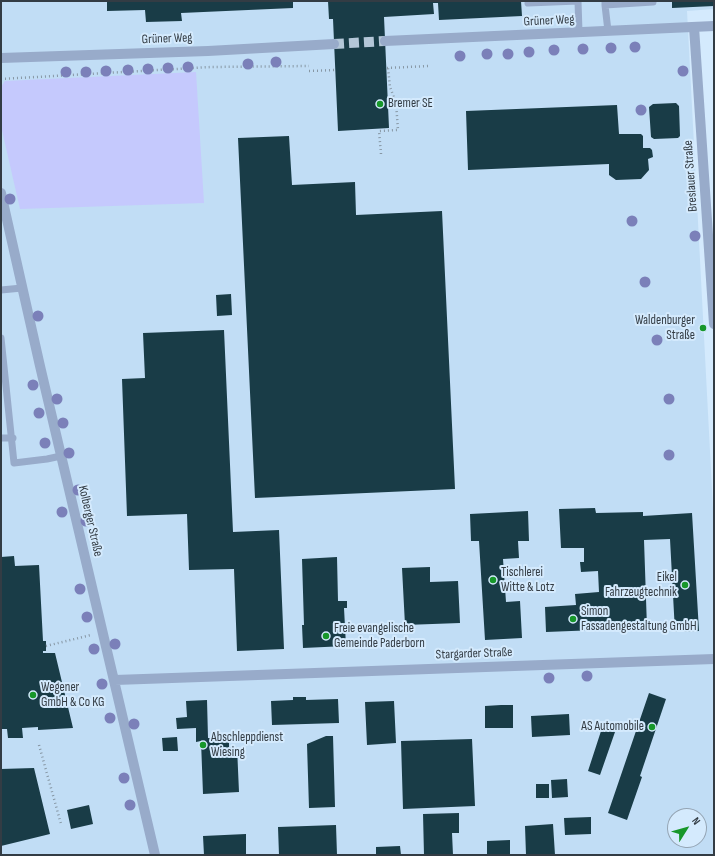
<!DOCTYPE html>
<meta charset="utf-8">
<style>
body{margin:0}
#map{position:relative;width:715px;height:856px;overflow:hidden;background:#d4eafd;font-family:"Sofia Sans Condensed",sans-serif}
canvas{display:block}
.frame{position:absolute;inset:0;border:2px solid #333c44;pointer-events:none}
.north{position:absolute;left:667px;top:808px;width:40px;height:40px;box-sizing:border-box;background:#d4eafd;border:1px solid #94a4b3;border-radius:50%;rotate:53deg;font-size:11px;font-weight:700;line-height:16px;text-align:center;color:#333c44}
.north::after{content:'';display:block;margin:auto;width:14px;height:18px;background:#17972a;clip-path:polygon(50% 0,100% 100%,50% 72%,0 100%)}
</style>
<div id="map">
<canvas width="715" height="856"></canvas>
<div class="frame"></div>
<div class="north">N</div>
</div>
<script>
const c = document.querySelector('canvas').getContext('2d');
c.lineJoin = 'round';
function fillPath(path, color) { c.fillStyle = color; c.fill(path, 'evenodd'); }
const toPath = rows => new Path2D(rows.map(r => 'M' + r).join(''));
function stroke(path, color, width, dash) { c.strokeStyle = color; c.lineWidth = width; c.lineCap = dash ? 'butt' : 'round'; c.setLineDash(dash || []); c.stroke(path); }
function drawText(font, color, halo, rows, align = 'center') {
  c.font = font + ' "Sofia Sans Condensed",sans-serif'; c.lineWidth = 4; c.setLineDash([]); c.textBaseline = 'middle'; c.strokeStyle = halo; c.fillStyle = color; for (const [text, x, y, turn = 0] of rows) {
    c.save(); c.translate(x, y); c.rotate((+turn || 0) * Math.PI / 180); c.textAlign = isNaN(turn) ? turn : align; if (halo) c.strokeText(text, 0, 0); c.fillText(text, 0, 0); c.restore();
  }
}
const built = toPath([
 [1,1,714,1,714,9,687,11,714,528,714,855,1,855],
 [675,816,699,816,699,840,675,840]
]);
const green = toPath([
 [196,72,204,203,20,209,1,126,1,87,5,81]
]);
const building = toPath([
 [107,1,293,1,293,8,181,13,182,21,146,22,145,10,107,11],
 [328,1,521,1,522,16,439,20,438,3,433,3,434,14,384,17,389,128,338,131,333,19,329,19],
 [672,1,714,1,714,6,672,8],
 [676,103,679,106,680,136,678,138,654,139,651,137,649,107,653,104],
 [617,105,619,134,641,134,643,136,643,148,650,148,652,150,653,157,648,159,649,170,641,179,616,180,609,175,609,164,468,170,466,111],
 [289,136,292,185,355,182,356,215,442,211,455,489,255,498,238,138],
 [231,294,232,315,217,316,216,295],
 [224,330,233,532,279,530,284,649,237,651,234,569,189,570,187,514,127,516,122,379,145,378,143,333],
 [595,508,596,513,643,512,643,516,692,513,699,631,675,632,670,539,644,540,647,628,546,632,545,607,576,605,575,594,599,592,598,571,581,572,580,562,584,562,584,548,561,548,559,509],
 [528,511,529,541,518,541,519,558,503,559,506,602,520,601,522,638,485,640,479,541,471,541,470,514],
 [14,556,15,566,39,565,43,641,46,641,46,651,43,651,43,653,55,653,73,728,38,730,38,727,22,728,23,738,8,738,7,729,1,729,1,557],
 [337,557,338,601,347,601,347,608,344,608,346,646,303,648,302,625,304,625,302,559],
 [430,567,430,582,458,581,460,623,405,625,402,568],
 [649,693,666,699,640,776,642,777,627,820,608,813],
 [293,697,306,697,306,700,338,699,339,723,272,725,271,701,293,700],
 [207,700,208,738,229,738,229,747,237,747,239,792,203,794,201,741,196,742,196,728,177,729,176,718,187,717,186,701],
 [394,701,396,743,367,745,365,702],
 [501,705,513,705,513,728,485,728,485,706],
 [569,714,570,735,532,737,531,716],
 [602,728,615,732,600,775,588,771],
 [326,736,333,736,335,807,309,808,307,744],
 [177,737,178,751,163,751,162,738],
 [472,739,475,806,403,809,401,741],
 [34,768,50,834,1,846,1,769],
 [567,779,568,797,552,798,551,780],
 [536,784,549,784,549,798,536,798],
 [89,805,93,824,71,829,67,810],
 [459,813,459,833,452,833,453,855,424,855,423,814],
 [591,817,591,834,565,835,564,818],
 [553,824,555,855,526,855,525,826],
 [336,825,337,855,279,855,278,827],
 [246,834,246,855,204,855,203,836],
 [510,840,510,855,487,855,487,841],
 [400,846,401,855,376,855,376,847]
]);
const streetTunnel = toPath([
 [334,44,385,41]
]);
const path = toPath([
 [387,68,429,66],
 [309,71,336,70],
 [1,79,211,67,309,66],
 [396,103,431,102],
 [381,154,379,131,398,130,396,103,390,87,388,68],
 [46,646,91,635],
 [39,745,61,824]
]);
const lane = toPath([
 [578,1,579,32],
 [605,1,605,5,653,2],
 [528,3,578,1],
 [605,5,608,31],
 [1,290,22,288],
 [1,338,14,463,47,459,61,456],
 [1,438,13,438]
]);
const street = toPath([
 [694,27,714,324],
 [385,41,714,26],
 [1,58,208,51,334,44],
 [1,193,40,366,155,855],
 [115,680,714,659]
]);
const trees = [
 [635,47],
 [611,48],
 [583,49],
 [554,50],
 [529,52],
 [487,54],
 [508,54],
 [460,56],
 [276,62],
 [248,64],
 [188,67],
 [168,68],
 [148,69],
 [128,70],
 [106,71],
 [683,71],
 [66,72],
 [86,72],
 [641,110],
 [10,199],
 [632,221],
 [695,236],
 [645,282],
 [38,316],
 [657,340],
 [33,385],
 [57,399],
 [669,399],
 [39,413],
 [63,423],
 [45,443],
 [69,453],
 [669,455],
 [78,490],
 [62,512],
 [86,521],
 [80,589],
 [87,617],
 [115,644],
 [94,649],
 [587,676],
 [549,678],
 [102,684],
 [110,718],
 [134,724],
 [124,778],
 [130,805]
];
const markers = [
 [380,104,4,"#17972a"],
 [703,328,4,"#17972a"],
 [493,580,4,"#17972a"],
 [685,585,4,"#17972a"],
 [573,619,4,"#17972a"],
 [326,636,4,"#17972a"],
 [33,695,4,"#17972a"],
 [652,727,4,"#17972a"],
 [203,745,4,"#17972a"]
];
const streetNames = [
 ["Grüner Weg",549,21,-3],
 ["Grüner Weg",167,39,-2],
 ["Breslauer Straße",691,176,-94],
 ["Kolberger Straße",90,521,77],
 ["Stargarder Straße",474,654,-2]
];
const poiNames = [
 ["Bremer SE",388,104],
 ["Waldenburger",695,321,"right"],
 ["Straße",695,336,"right"],
 ["Tischlerei",501,573],
 ["Witte & Lotz",501,588],
 ["Eikel",677,578,"right"],
 ["Fahrzeugtechnik",677,593,"right"],
 ["Simon",581,612],
 ["Fassadengestaltung GmbH",581,627],
 ["Freie evangelische",334,629],
 ["Gemeinde Paderborn",334,644],
 ["Wegener",41,688],
 ["GmbH & Co KG",41,703],
 ["AS Automobile",644,727,"right"],
 ["Abschleppdienst",211,738],
 ["Wiesing",211,753]
];
fillPath(built, '#c1ddf5');
fillPath(green, '#c5c9fd');
fillPath(building, '#193c47');
stroke(streetTunnel, '#b4c7d8', 10, [10, 5]);
stroke(path, '#8797a4', 2.5, [1, 3]);
stroke(lane, '#98abca', 7);
stroke(street, '#98abca', 10);
c.fillStyle = '#7b80b9';
for (const [x, y] of trees) { c.beginPath(); c.arc(x, y, 5.5, 0, 2 * Math.PI); c.fill(); }
for (const [x, y, r, color] of markers) { const dot = new Path2D(); dot.arc(x, y, r, 0, 2 * Math.PI); c.fillStyle = color; c.fill(dot); stroke(dot, '#d4eafd', 1.5); }
drawText('13px', '#333c44', '#d4eafd', streetNames);
drawText('13px', '#333c44', '#d4eafd', poiNames, 'left');
</script>
